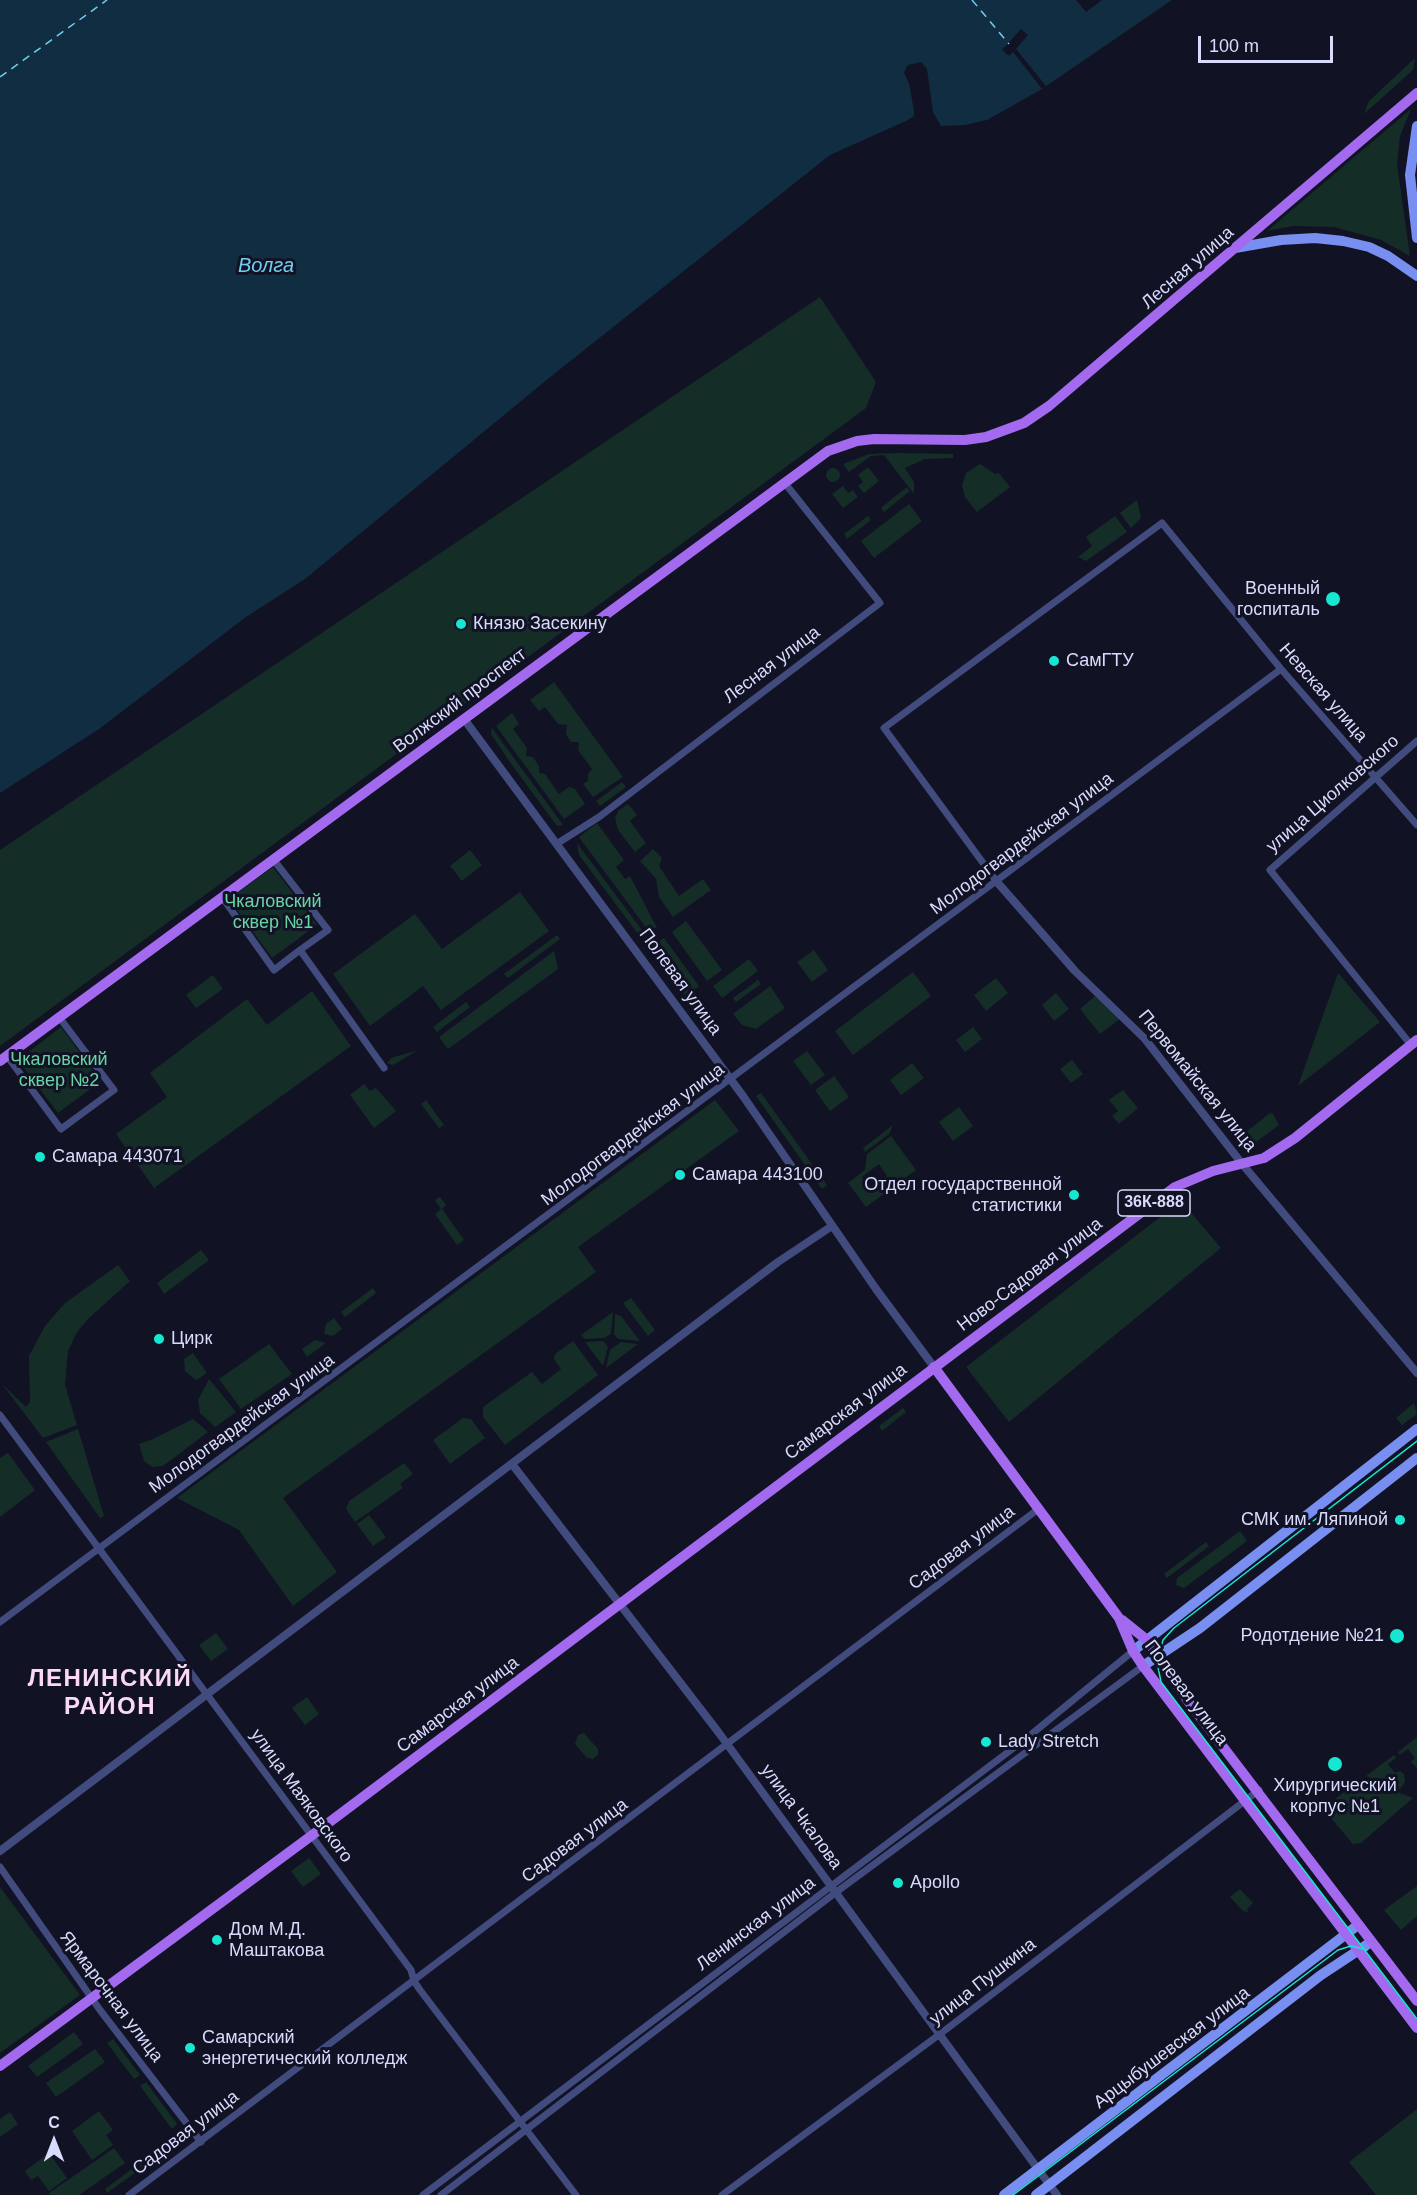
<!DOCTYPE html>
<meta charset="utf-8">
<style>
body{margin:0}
#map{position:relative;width:1417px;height:2195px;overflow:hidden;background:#111224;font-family:Helvetica,sans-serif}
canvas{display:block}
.north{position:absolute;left:24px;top:2111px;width:60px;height:60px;-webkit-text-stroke:4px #111224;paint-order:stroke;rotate:0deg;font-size:16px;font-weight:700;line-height:24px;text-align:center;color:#d8dbfb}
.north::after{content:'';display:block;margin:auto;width:21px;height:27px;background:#d8dbfb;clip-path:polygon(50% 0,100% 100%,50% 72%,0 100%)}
.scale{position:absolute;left:1198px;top:36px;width:135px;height:27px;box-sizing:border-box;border:3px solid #d8dbfb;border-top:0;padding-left:8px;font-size:18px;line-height:21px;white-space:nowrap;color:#d8dbfb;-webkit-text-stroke:4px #111224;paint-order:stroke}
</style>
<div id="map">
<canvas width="1417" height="2195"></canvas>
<div class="north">С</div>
<div class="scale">100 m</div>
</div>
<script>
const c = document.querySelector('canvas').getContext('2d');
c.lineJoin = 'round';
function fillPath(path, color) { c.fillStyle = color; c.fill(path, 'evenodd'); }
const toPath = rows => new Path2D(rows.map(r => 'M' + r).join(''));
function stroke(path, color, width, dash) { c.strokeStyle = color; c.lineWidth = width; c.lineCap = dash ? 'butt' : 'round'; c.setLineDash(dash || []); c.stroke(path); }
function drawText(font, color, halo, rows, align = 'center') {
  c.font = font + ' Helvetica,sans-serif'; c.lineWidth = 6; c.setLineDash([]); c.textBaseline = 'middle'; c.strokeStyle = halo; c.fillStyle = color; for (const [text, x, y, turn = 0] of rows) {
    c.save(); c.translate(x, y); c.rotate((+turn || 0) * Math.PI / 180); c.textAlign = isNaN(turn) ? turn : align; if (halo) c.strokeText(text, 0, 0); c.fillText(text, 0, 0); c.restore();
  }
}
const green = toPath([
 [1415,58,1413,70,1364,114,1369,101],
 [1411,109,1400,136,1397,164,1410,256,1381,240,1334,227,1293,226,1267,231],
 [820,297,876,382,866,408,0,1046,0,850],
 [900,453,953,454,953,458,925,459,905,468,914,482,914,494,884,455,871,456,849,472,843,464,869,454],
 [980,464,995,474,999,473,1010,487,977,512,965,497,962,485,966,473],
 [868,467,879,481,864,493,858,486,863,482,858,475],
 '826 475a7 7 0 1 1 14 0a7 7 0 1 1-14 0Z',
 [843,486,848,493,853,490,858,497,843,508,832,494],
 [907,487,910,491,884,512,881,508],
 [1137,500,1141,518,1131,528,1120,513],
 [909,504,922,521,874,558,861,541],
 [868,516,871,520,847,539,844,534],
 [1115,516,1127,532,1086,561,1078,557,1092,546,1086,537],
 [554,682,623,777,593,797,583,784,588,781,588,774,592,769,578,750,579,742,571,742,566,734,567,725,558,724,545,707,539,711,530,700],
 [512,713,519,724,513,729,527,748,526,756,533,757,539,766,539,773,545,774,559,794,569,787,575,789,585,804,564,819,496,726],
 [492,728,563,825,557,826,509,761,491,734],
 [622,782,626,787,600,806,596,801],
 [628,804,637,815,630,821,646,843,635,852,618,830,615,818,618,811],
 [597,823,624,860,616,867,625,879,630,876,657,928,647,929,579,837],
 [577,843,647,937,641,938,579,855],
 [653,849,662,858,659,866,679,896,703,879,711,890,673,917,659,897,656,879,640,861],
 [470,850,482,865,462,881,450,866],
 [273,867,317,925,272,958,229,899],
 [520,892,549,931,441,1010,423,986,370,1026,333,974,415,914,442,949],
 [686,921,722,970,707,981,672,932],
 [557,935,560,939,508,978,504,974],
 [664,938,699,986,686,996,651,947],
 [814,950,828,970,812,982,797,962],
 [554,951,558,969,448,1049,439,1037],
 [749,959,758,971,722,998,713,986],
 [913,972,931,996,853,1055,835,1031],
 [1338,973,1380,1022,1298,1086],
 [213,975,223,989,196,1008,186,995],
 [996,978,1008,993,986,1011,974,995],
 [758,980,761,984,736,1002,733,998],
 [770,986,785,1008,756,1029,742,1025,733,1014],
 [312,991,351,1046,154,1188,116,1134,167,1097,150,1073,247,999,267,1025],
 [1056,993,1069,1009,1054,1021,1042,1005],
 [1096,995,1120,1019,1100,1034,1080,1009],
 [466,1002,470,1007,437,1032,433,1027],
 [61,1027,101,1081,58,1113,18,1060],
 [973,1027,982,1039,965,1052,956,1040],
 [418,1050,393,1065,387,1063,391,1058],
 [807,1051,825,1075,811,1085,793,1061],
 [1072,1060,1083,1074,1071,1083,1060,1069],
 [912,1063,924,1078,901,1095,890,1080],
 [834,1076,849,1097,830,1111,815,1090],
 [364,1084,370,1091,376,1088,396,1111,374,1128,350,1095],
 [1123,1090,1138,1108,1119,1124,1112,1116,1118,1111,1109,1100],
 [761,1093,827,1185,822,1189,756,1096],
 [426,1100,444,1125,439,1128,421,1104],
 [715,1100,739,1131,578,1247,596,1272,283,1498,337,1572,293,1606,239,1530,177,1498],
 [959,1107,973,1126,953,1141,939,1122],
 [1270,1113,1273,1114,1279,1125,1256,1142,1237,1139],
 [893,1125,889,1134,865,1152,863,1148],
 [891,1136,916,1170,866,1207,848,1183,865,1170,867,1154],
 [879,1164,887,1176,870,1188,862,1177],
 [440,1197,446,1205,442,1209,464,1240,457,1245,435,1214,441,1209,435,1200],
 [1181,1201,1221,1248,1009,1422,966,1367],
 [201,1250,209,1260,164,1294,157,1283],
 [118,1265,130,1281,89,1318,77,1332,68,1351,65,1385,77,1425,43,1438,2,1384,26,1407,30,1402,29,1356,45,1326,65,1303],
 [373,1288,376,1293,345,1317,341,1312],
 [631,1298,655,1330,648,1336,623,1303],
 [613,1312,611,1334,604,1338,585,1339,581,1335],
 [615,1314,621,1316,640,1341,618,1339,614,1334],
 [334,1318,342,1329,333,1336,324,1334,326,1324],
 [315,1340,326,1343,307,1357,302,1349],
 [573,1341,598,1375,505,1445,483,1417,483,1407,532,1372,542,1384,561,1369,554,1359,555,1354],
 [603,1341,608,1347,603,1366,585,1342],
 [621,1342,638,1344,606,1368,610,1350],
 [269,1344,292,1374,241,1409,219,1379],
 [193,1353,207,1373,196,1380,185,1371,184,1359],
 [209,1379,236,1412,215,1427,200,1413,198,1400],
 [1414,1403,1417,1414,1402,1425,1396,1418],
 [903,1408,906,1412,882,1431,879,1426],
 [463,1418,471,1419,485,1438,450,1464,433,1440],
 [193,1419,208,1432,163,1466,152,1467,144,1461,139,1444,151,1440],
 [78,1429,104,1516,100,1518,46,1442],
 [8,1453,35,1490,0,1517,0,1458],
 [404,1463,413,1474,400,1484,403,1488,355,1522,346,1509,349,1501],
 [369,1515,386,1537,373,1546,357,1524],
 [1240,1531,1247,1541,1184,1588,1176,1585,1177,1578],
 [1206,1542,1209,1546,1167,1578,1164,1574],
 [216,1633,228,1649,211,1661,199,1645],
 [307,1697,319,1714,305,1725,292,1708],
 [584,1733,598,1749,598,1755,593,1759,587,1758,575,1744,578,1735],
 [1417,1737,1417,1768,1411,1762,1415,1758,1408,1749,1400,1755,1398,1752],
 [1394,1755,1396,1758,1388,1764,1395,1773,1400,1771,1404,1774,1405,1782,1400,1789,1366,1776],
 [1362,1779,1413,1798,1361,1843,1353,1844,1330,1817,1337,1811,1336,1798],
 [309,1858,321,1874,303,1887,291,1871],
 [1417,1886,1417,1916,1401,1930,1384,1910],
 [0,1887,80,1995,0,2053],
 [1240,1889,1253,1903,1247,1909,1248,1912,1243,1911,1230,1897],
 [74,2032,83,2044,37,2077,28,2066],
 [113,2039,140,2075,134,2079,107,2043],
 [95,2049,105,2062,56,2097,46,2083],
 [146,2082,177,2124,172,2129,140,2086],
 [1417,2109,1417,2195,1376,2195,1349,2162],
 [99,2111,113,2130,106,2135,113,2145,92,2160,72,2131],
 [10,2112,18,2124,0,2137,0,2119],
 [164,2145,168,2149,142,2168,139,2164],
 [114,2148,125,2163,79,2195,51,2195,49,2193],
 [49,2153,67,2178,49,2191,38,2176,31,2180,25,2171],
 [132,2169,135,2173,107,2193,105,2189]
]);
const water = toPath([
 [0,0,1172,0,1042,89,987,120,965,125,941,126,933,112,927,69,921,62,908,65,904,72,909,84,914,110,914,116,908,120,830,155,549,378,305,579,246,617,99,729,0,793]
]);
const pier = toPath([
 [1076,0,1102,0,1086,12],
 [1021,29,1028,35,1016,49,1046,86,1042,89,1013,52,1009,56,1002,50]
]);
const ferry = toPath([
 [972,0,1009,44],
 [0,77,107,0]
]);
const minor = toPath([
 [558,843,599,817,880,603,784,482],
 [273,859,328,930,300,950],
 [997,882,884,728,1162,523,1281,669,1417,825],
 [222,897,274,970,300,950,384,1068],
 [1411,1045,1270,870,1417,741],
 [7,1056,61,1129,114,1090,59,1017],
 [0,1415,411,1970,414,1981,420,1990,576,2195],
 [0,1622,1281,669],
 [0,1867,100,2010,201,2142],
 [129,2195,1037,1510],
 [423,2195,1028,1737,1133,1651],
 [441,2195,835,1893,1143,1666],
 [722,2195,940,2034,1259,1790]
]);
const tertiary = toPath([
 [464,719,743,1096,876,1289,934,1367],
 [997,882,1075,971,1145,1039,1243,1165,1417,1373],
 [512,1464,719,1733,1057,2195],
 [0,1851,778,1262,832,1226]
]);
const secondary = toPath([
 [1417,126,1410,175,1417,238],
 [1235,248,1281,240,1315,238,1343,241,1369,247,1388,256,1417,276],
 [1133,1651,1417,1429],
 [1143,1666,1200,1628,1417,1458],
 [1004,2195,1358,1925],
 [1036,2195,1321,1975,1371,1942]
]);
const primary = toPath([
 [0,1061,828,451,857,441,874,439,965,440,986,437,1024,423,1049,406,1417,93],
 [934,1367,1119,1618,1133,1651,1143,1666,1417,2028],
 [1122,1620,1147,1640,1188,1701,1417,2001],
 [0,2066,311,1836,1175,1187,1213,1171,1264,1158,1295,1138,1417,1040]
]);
const tram = toPath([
 [1417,1441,1174,1628,1163,1640,1157,1662,1161,1682,1417,2019],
 [1013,2195,1338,1950,1351,1946,1367,1950]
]);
const markers = [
 [1333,599,8,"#17e7d2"],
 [461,624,6,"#17e7d2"],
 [1054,661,6,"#17e7d2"],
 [40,1157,6,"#17e7d2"],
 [680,1175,6,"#17e7d2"],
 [1074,1195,6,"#17e7d2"],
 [159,1339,6,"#17e7d2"],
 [1400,1520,6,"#17e7d2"],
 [1397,1636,8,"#17e7d2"],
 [986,1742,6,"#17e7d2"],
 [1335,1764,8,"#17e7d2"],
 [898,1883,6,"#17e7d2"],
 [217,1940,6,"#17e7d2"],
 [190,2048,6,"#17e7d2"]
];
const shields = [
 [1154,1203,72]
];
const shieldNames = [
 ["36К-888",1154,1203]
];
const streetNames = [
 ["Лесная улица",1188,268,-41],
 ["Лесная улица",772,665,-37],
 ["Невская улица",1323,693,49],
 ["Волжский проспект",460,701,-37],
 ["улица Циолковского",1333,794,-41],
 ["Молодогвардейская улица",1022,844,-37],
 ["Полевая улица",680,982,54],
 ["Первомайская улица",1197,1081,51],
 ["Молодогвардейская улица",633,1135,-37],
 ["Ново-Садовая улица",1030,1275,-37],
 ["Самарская улица",846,1412,-37],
 ["Молодогвардейская улица",242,1424,-36],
 ["Садовая улица",962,1548,-37],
 ["Полевая улица",1186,1693,53],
 ["Самарская улица",458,1705,-37],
 ["улица Маяковского",301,1796,54],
 ["улица Чкалова",801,1817,54],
 ["Садовая улица",575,1841,-37],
 ["Ленинская улица",756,1924,-37],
 ["улица Пушкина",983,1982,-38],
 ["Ярмарочная улица",111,1997,53],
 ["Арцыбушевская улица",1172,2048,-37],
 ["Садовая улица",186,2133,-37]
];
const poiNames = [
 ["Военный",1320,589,"right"],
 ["госпиталь",1320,610,"right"],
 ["Князю Засекину",473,624],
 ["СамГТУ",1066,661],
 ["Самара 443071",52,1157],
 ["Самара 443100",692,1175],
 ["Отдел государственной",1062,1185,"right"],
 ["статистики",1062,1206,"right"],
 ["Цирк",171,1339],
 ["СМК им. Ляпиной",1388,1520,"right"],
 ["Родотдение №21",1384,1636,"right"],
 ["Lady Stretch",998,1742],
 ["Хирургический",1335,1786,"center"],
 ["корпус №1",1335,1807,"center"],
 ["Apollo",910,1883],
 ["Дом М.Д.",229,1930],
 ["Маштакова",229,1951],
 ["Самарский",202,2038],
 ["энергетический колледж",202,2059]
];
const parkNames = [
 ["Чкаловский",273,902],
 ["сквер №1",273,923],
 ["Чкаловский",59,1060],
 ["сквер №2",59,1081]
];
const waterNames = [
 ["Волга",266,266]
];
const districtNames = [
 ["ЛЕНИНСКИЙ",110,1679],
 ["РАЙОН",110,1707]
];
fillPath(green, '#152d27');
fillPath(water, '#112d42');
fillPath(pier, '#111224');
stroke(ferry, '#70cff0', 1.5, [8, 6]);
stroke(minor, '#414b7e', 7);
stroke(tertiary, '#414b7e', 8);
stroke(secondary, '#788ef1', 10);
stroke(primary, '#a36af0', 10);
stroke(tram, '#17e7d2', 1.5);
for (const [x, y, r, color] of markers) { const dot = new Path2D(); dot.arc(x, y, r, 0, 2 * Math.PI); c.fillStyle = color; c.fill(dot); stroke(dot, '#111224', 2); }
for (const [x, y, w] of shields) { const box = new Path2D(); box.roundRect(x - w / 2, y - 13, w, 26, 4.5); c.fillStyle = '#111224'; c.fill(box); stroke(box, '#d8dbfb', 1.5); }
drawText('bold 16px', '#d8dbfb', null, shieldNames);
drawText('18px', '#d8dbfb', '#111224', streetNames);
drawText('18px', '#d8dbfb', '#111224', poiNames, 'left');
drawText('18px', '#6ad4a4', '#111224', parkNames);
drawText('italic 20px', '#70cff0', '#111224', waterNames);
c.letterSpacing = '1.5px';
drawText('bold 24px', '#fbd9f6', '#111224', districtNames);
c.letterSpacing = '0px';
</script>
